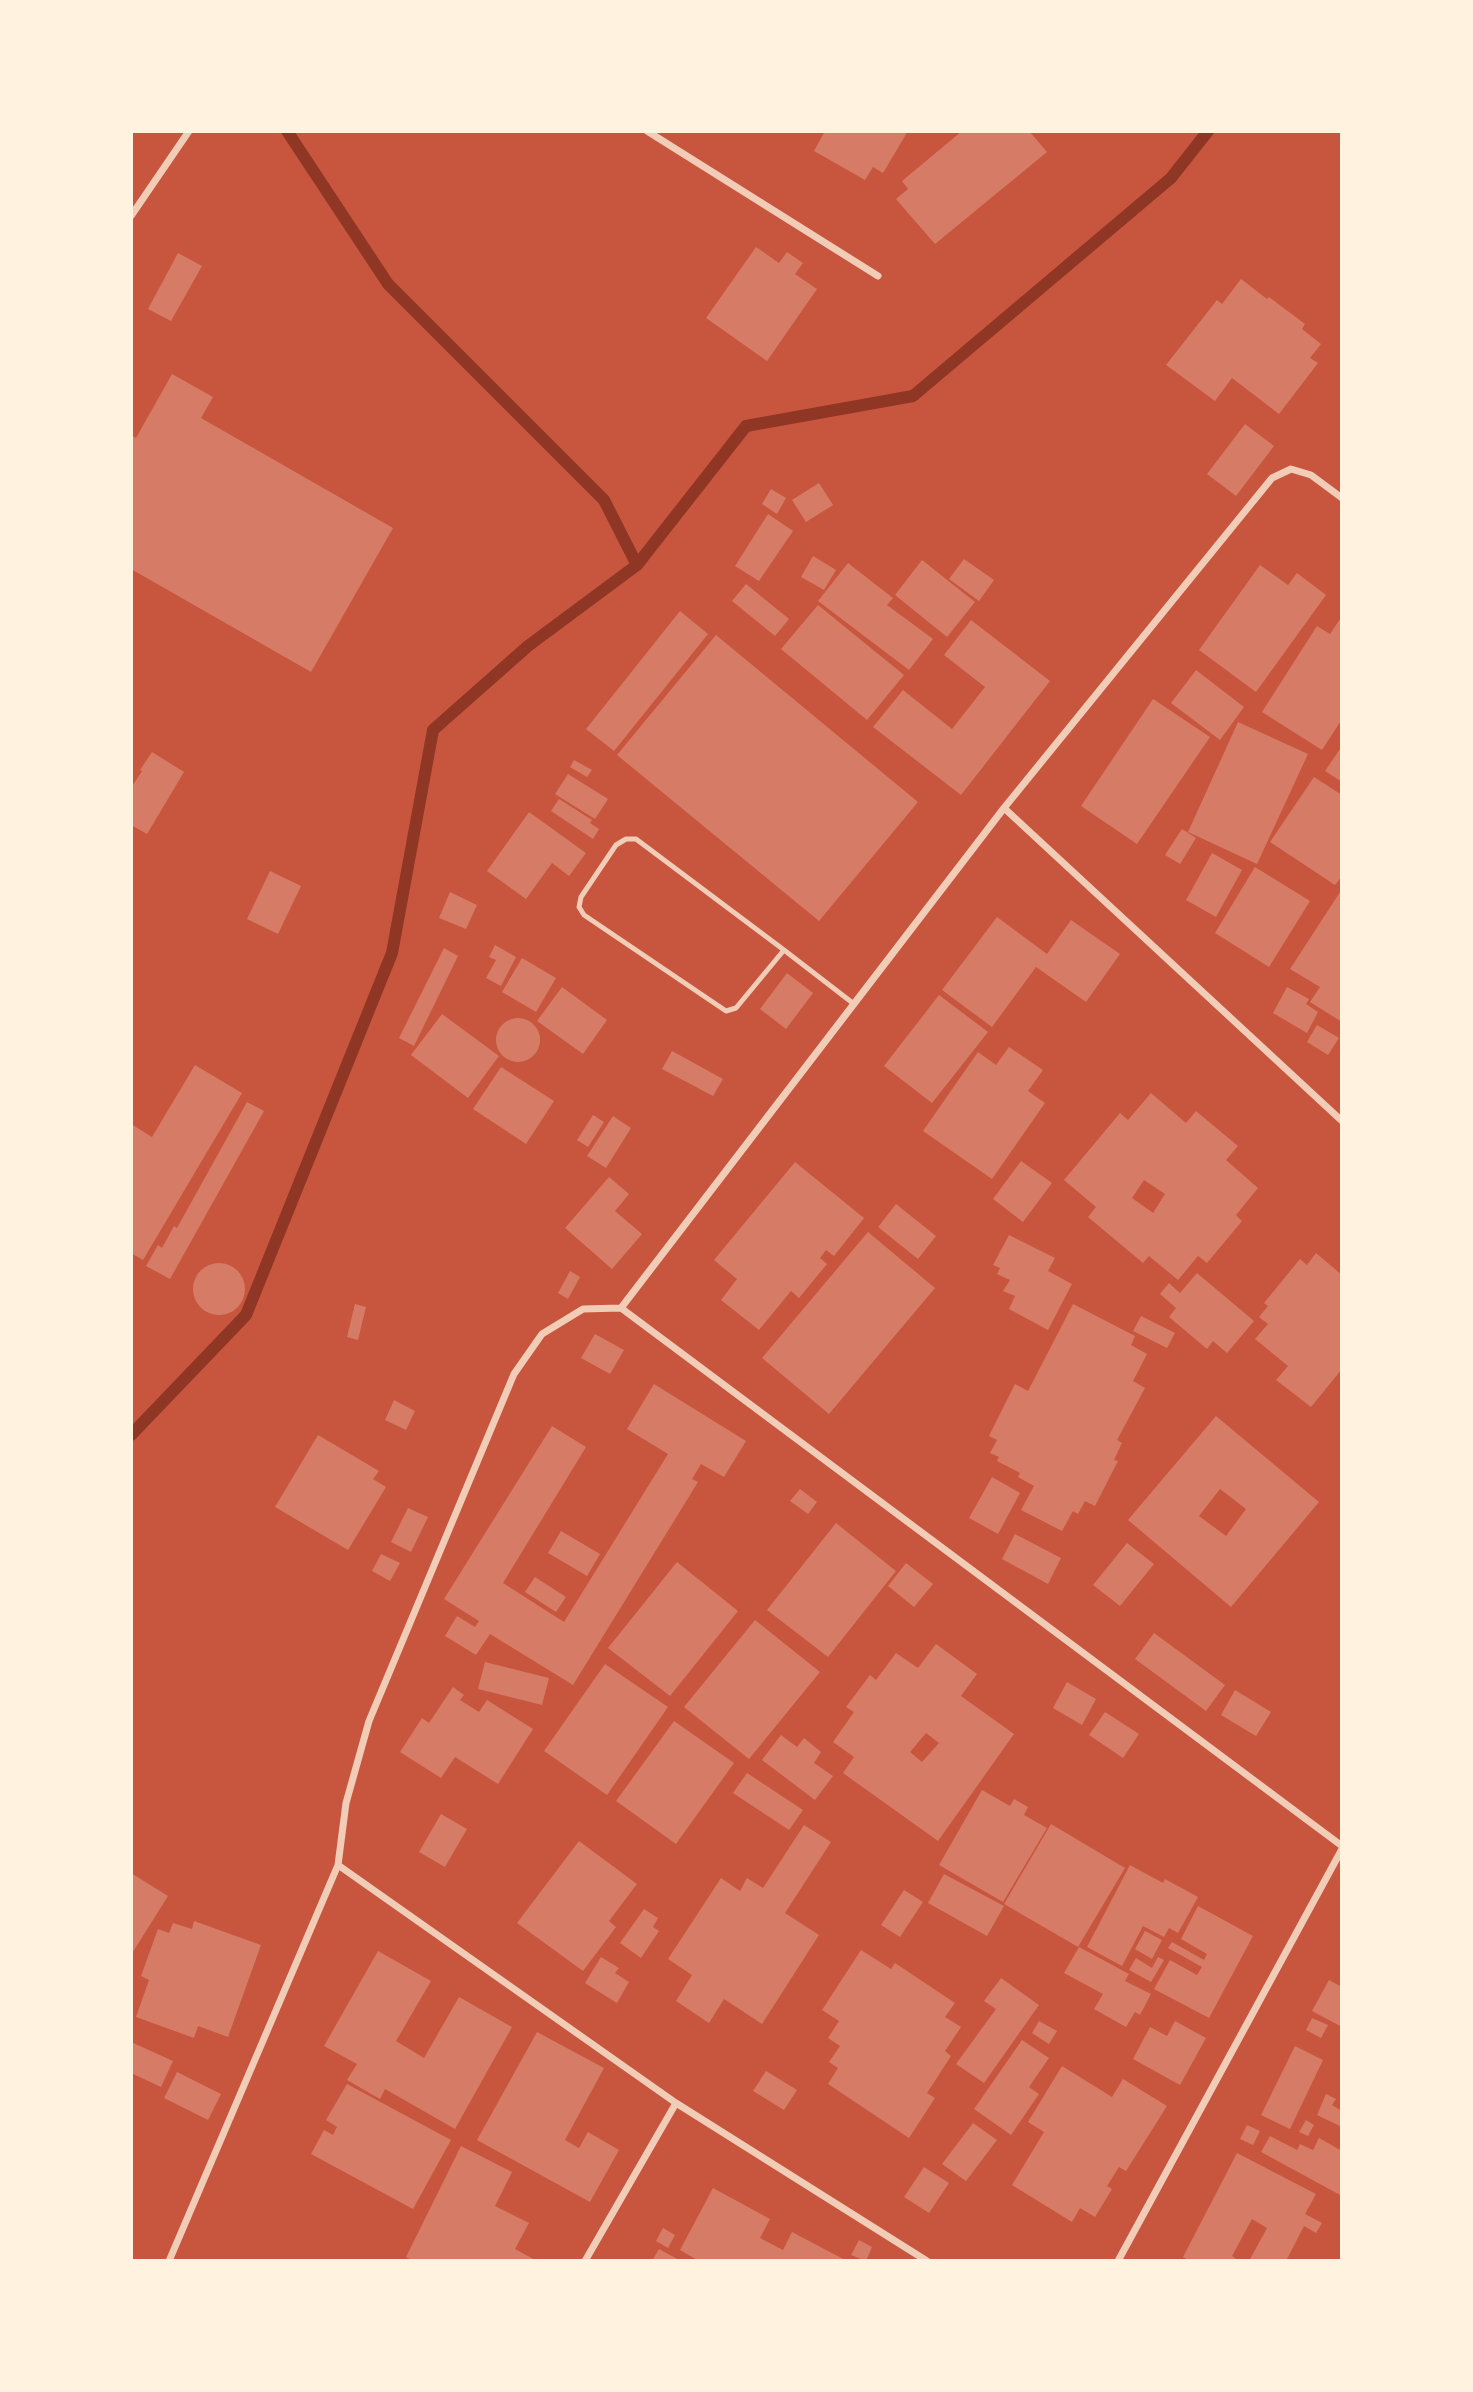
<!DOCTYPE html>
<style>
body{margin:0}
#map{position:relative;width:1473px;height:2392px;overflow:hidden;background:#c8553d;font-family:Rubik,sans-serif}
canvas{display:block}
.frame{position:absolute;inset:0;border:133px solid #fff3e0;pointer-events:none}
</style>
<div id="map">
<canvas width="1473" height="2392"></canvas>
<div class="frame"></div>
</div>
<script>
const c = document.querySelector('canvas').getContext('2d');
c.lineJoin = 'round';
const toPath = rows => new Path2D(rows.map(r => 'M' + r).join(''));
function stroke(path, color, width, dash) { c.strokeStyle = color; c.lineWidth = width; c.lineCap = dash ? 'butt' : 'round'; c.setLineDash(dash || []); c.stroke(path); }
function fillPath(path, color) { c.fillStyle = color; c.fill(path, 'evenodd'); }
const stream = toPath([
 [287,131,388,284,604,500,637,565],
 [131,1435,246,1315,392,953,433,730,528,646,637,565,746,426,913,396,1171,178,1208,131]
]);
const building = toPath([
 [825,131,908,131,883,173,873,167,865,180,814,151],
 [962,131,1029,131,1047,152,935,244,896,199,908,189,902,181],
 [756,247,779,263,787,252,803,263,795,274,817,289,767,361,706,318],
 [178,253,202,266,171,321,148,309],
 [1241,279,1267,299,1269,297,1305,324,1302,329,1321,344,1310,358,1318,363,1279,414,1232,378,1215,401,1166,365,1217,300,1222,304],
 [172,374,213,397,201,418,393,528,311,672,131,569,131,435,136,438],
 [1245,424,1274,446,1236,496,1207,474],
 [819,483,833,505,806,522,792,500],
 [771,489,786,498,777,514,762,504],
 [768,514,793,531,759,581,735,566],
 [813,556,836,570,824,590,801,577],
 [964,559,994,580,979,601,949,579],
 [922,560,975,602,947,637,895,595],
 [848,563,893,598,887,605,933,639,909,670,818,601],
 [1260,565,1288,585,1297,573,1326,595,1256,692,1199,650],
 [746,584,789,619,775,636,732,601],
 [818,605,904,675,867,720,781,649],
 [680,611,708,634,614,751,586,729],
 [1342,616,1342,719,1322,750,1262,712,1317,626,1330,634],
 [971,620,1050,681,961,795,873,727,903,690,952,729,985,687,944,655],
 [716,635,918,802,819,921,617,755],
 [1196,670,1244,707,1220,740,1171,703],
 [1153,699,1210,737,1137,844,1081,806],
 [1238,722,1308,754,1257,864,1188,832],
 [1342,746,1342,782,1325,771],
 [152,752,184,772,147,834,131,825,131,788,142,771,140,770],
 [574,760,592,770,587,777,570,767],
 [568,774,608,799,595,819,555,794],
 [1314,777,1342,795,1342,876,1335,885,1270,842],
 [559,799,592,820,590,823,599,829,593,839,551,811],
 [529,812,586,853,569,876,552,863,526,899,487,871],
 [1182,829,1196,838,1180,864,1165,855],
 [1212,853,1242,870,1216,917,1186,900],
 [1255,867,1310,901,1269,967,1215,933],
 [270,871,301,886,278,934,247,919],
 [1342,889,1342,1022,1310,1002,1320,987,1290,969],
 [450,892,477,905,466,929,439,918],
 [997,917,1047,954,1071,920,1120,954,1086,1002,1036,967,992,1027,942,990],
 [495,945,516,957,501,986,486,978,496,960,489,957],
 [444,948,458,956,414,1046,399,1038],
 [522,958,556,978,536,1012,502,992],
 [787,973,813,993,786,1029,760,1009],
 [562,987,607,1020,583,1054,537,1021],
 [1287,987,1309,999,1306,1004,1318,1012,1307,1033,1273,1013],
 [939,995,988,1032,932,1103,884,1066],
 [442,1014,499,1056,468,1098,411,1055],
 '496 1040a22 22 0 1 1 44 0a22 22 0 1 1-44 0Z',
 [1317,1025,1339,1038,1328,1055,1307,1042],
 [1009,1047,1043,1070,1028,1091,1045,1103,992,1179,923,1131,978,1052,996,1065],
 [672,1051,723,1079,713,1096,662,1069],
 [195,1065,242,1093,143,1260,131,1253,131,1124,152,1137],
 [501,1067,554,1101,526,1144,473,1109],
 [1151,1093,1186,1123,1196,1111,1238,1146,1226,1160,1258,1188,1236,1215,1242,1221,1207,1263,1198,1256,1178,1280,1149,1256,1143,1263,1088,1217,1096,1207,1064,1180,1120,1113,1128,1120],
 [1144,1180,1165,1194,1153,1213,1132,1198],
 [247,1102,264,1111,170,1279,146,1266,158,1245,162,1248,174,1226,177,1228],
 [593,1115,604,1122,588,1147,577,1140],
 [613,1116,631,1128,606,1168,587,1156],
 [1021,1161,1052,1183,1023,1222,993,1199],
 [795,1162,864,1218,834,1256,826,1250,820,1258,827,1264,799,1298,791,1291,759,1330,721,1300,737,1279,714,1260],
 [609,1177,629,1194,615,1211,642,1234,612,1269,565,1228],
 [896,1204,936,1236,918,1259,878,1227],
 [868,1232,935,1288,829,1414,762,1358],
 [1009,1235,1055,1258,1048,1271,1072,1284,1048,1330,1009,1309,1015,1296,1003,1291,1010,1280,997,1274,1000,1268,993,1265],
 [1316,1253,1342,1275,1342,1369,1311,1407,1276,1380,1288,1366,1255,1339,1268,1324,1259,1317,1268,1306,1264,1303,1300,1259,1307,1265],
 '193 1289a26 26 0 1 1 52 0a26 26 0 1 1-52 0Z',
 [570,1271,580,1277,568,1299,558,1293],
 [1197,1273,1254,1321,1227,1353,1213,1341,1207,1349,1169,1317,1176,1308,1160,1294,1169,1283,1180,1293],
 [355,1304,366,1307,358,1340,347,1337],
 [1073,1304,1135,1336,1131,1345,1147,1354,1133,1381,1145,1388,1117,1440,1122,1443,1114,1460,1118,1461,1095,1506,1085,1501,1078,1514,1073,1511,1062,1531,1021,1510,1034,1486,1018,1477,1020,1473,997,1461,999,1457,990,1453,997,1440,989,1436,1015,1384,1028,1391],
 [1141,1316,1175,1333,1167,1348,1133,1331],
 [595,1334,624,1350,610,1374,581,1358],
 [654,1384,746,1441,724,1477,701,1464,692,1479,698,1482,573,1685,490,1634,476,1655,445,1636,457,1616,475,1627,479,1621,444,1599,552,1426,586,1447,503,1583,564,1622,668,1454,627,1429],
 [394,1400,415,1411,406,1430,385,1420],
 [1216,1416,1319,1502,1231,1607,1128,1520],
 [1220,1489,1246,1509,1226,1536,1199,1516],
 [318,1435,379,1471,373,1479,386,1487,348,1550,275,1507],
 [992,1477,1020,1493,998,1534,969,1518],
 [800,1489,817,1502,808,1514,790,1501],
 [408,1508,428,1517,411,1552,391,1542],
 [836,1523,896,1571,828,1657,767,1610],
 [561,1531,600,1554,587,1576,548,1553],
 [1015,1534,1061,1558,1048,1584,1002,1559],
 [1127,1543,1154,1564,1120,1606,1093,1585],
 [381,1554,400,1563,390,1581,372,1571],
 [677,1562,738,1611,670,1696,608,1648],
 [906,1563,933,1584,914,1607,888,1586],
 [535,1577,566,1597,556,1612,525,1592],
 [755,1620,820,1672,749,1759,684,1707],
 [1154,1633,1225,1685,1206,1711,1135,1659],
 [936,1644,977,1674,961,1696,1014,1734,938,1841,843,1773,854,1757,833,1742,854,1712,846,1707,870,1675,876,1680,896,1653,918,1668],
 [926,1733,939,1743,922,1762,910,1752],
 [485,1662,549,1678,542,1705,478,1689],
 [605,1664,668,1707,607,1795,544,1751],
 [1067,1682,1096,1699,1082,1725,1053,1708],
 [453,1687,464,1695,460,1700,479,1712,487,1700,533,1729,498,1784,455,1757,441,1778,400,1752,422,1718,429,1723],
 [1235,1690,1271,1712,1256,1736,1221,1715],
 [1105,1712,1139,1734,1123,1758,1089,1735],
 [674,1721,734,1763,676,1844,616,1801],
 [781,1735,797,1747,804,1738,821,1752,814,1763,833,1776,815,1800,762,1760],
 [747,1773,803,1810,789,1830,733,1793],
 [982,1790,1010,1806,1014,1799,1028,1807,1024,1815,1047,1828,1003,1902,939,1865],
 [441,1814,467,1829,445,1867,419,1852],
 [1051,1824,1125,1868,1078,1947,1004,1904],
 [804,1825,831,1842,785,1913,819,1935,762,2024,724,1999,709,2023,676,2001,692,1975,668,1959,721,1878,740,1891,747,1878,763,1888],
 [579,1841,637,1884,609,1921,616,1927,583,1971,517,1923],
 [1130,1865,1163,1883,1165,1879,1198,1897,1178,1933,1169,1928,1164,1937,1143,1926,1122,1966,1087,1947],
 [131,1873,168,1896,131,1955],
 [944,1874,1004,1906,987,1936,928,1903],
 [904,1890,923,1902,900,1937,881,1925],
 [1198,1906,1253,1936,1209,2018,1154,1989,1170,1960,1197,1975,1202,1967,1168,1948,1172,1942,1204,1960,1207,1954,1181,1939],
 [644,1909,658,1918,653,1927,659,1931,641,1958,620,1943],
 [194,1921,261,1945,228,2037,198,2026,194,2038,136,2017,149,1980,141,1976,158,1929,169,1933,173,1923,192,1929],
 [1145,1931,1162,1940,1152,1959,1135,1949],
 [1079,1947,1129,1974,1125,1981,1151,1994,1140,2015,1135,2012,1126,2027,1094,2009,1103,1994,1064,1973],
 [861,1950,891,1969,895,1963,955,2003,945,2017,961,2027,945,2051,951,2056,927,2093,935,2098,909,2138,828,2084,838,2068,829,2062,840,2046,828,2038,839,2021,822,2010],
 [378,1951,431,1981,396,2041,424,2058,459,1997,512,2027,455,2129,385,2089,380,2099,347,2080,357,2064,324,2046],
 [601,1957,619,1968,615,1973,629,1982,617,2003,585,1983],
 [1158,1957,1164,1960,1151,1982,1129,1970,1136,1958,1152,1968],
 [1001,1978,1039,2005,984,2083,956,2064,996,2009,984,2001],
 [1329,1980,1342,1987,1342,2027,1312,2011],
 [1312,2018,1328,2025,1321,2038,1306,2030],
 [1039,2021,1057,2031,1049,2044,1032,2033],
 [1175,2021,1206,2038,1180,2085,1133,2059,1150,2027,1167,2036],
 [537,2032,604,2068,565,2140,579,2148,588,2132,619,2150,590,2202,477,2140],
 [1022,2040,1049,2058,1029,2087,1039,2094,1011,2135,974,2109],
 [131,2042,173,2061,161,2087,131,2073],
 [1295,2046,1323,2060,1290,2129,1261,2115],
 [1062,2066,1112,2097,1123,2079,1167,2106,1126,2171,1119,2167,1107,2186,1112,2189,1095,2217,1080,2208,1072,2222,1012,2185,1044,2132,1028,2122],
 [766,2071,797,2090,784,2110,753,2091],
 [177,2072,221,2094,208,2120,164,2098],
 [347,2084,451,2140,413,2209,311,2154,324,2130,333,2135,337,2127,326,2120],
 [1326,2094,1336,2099,1332,2105,1342,2111,1340,2115,1342,2116,1342,2127,1317,2115],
 [1306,2120,1314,2125,1308,2136,1299,2132],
 [973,2123,997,2140,966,2181,942,2164],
 [1247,2125,1260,2131,1253,2145,1240,2139],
 [1270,2136,1297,2150,1300,2144,1313,2150,1319,2138,1342,2151,1342,2196,1261,2152],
 [461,2146,512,2172,495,2206,529,2223,515,2249,537,2261,413,2261,406,2257],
 [1237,2153,1316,2194,1305,2214,1322,2223,1316,2233,1304,2226,1286,2261,1249,2261,1267,2228,1252,2219,1232,2256,1239,2261,1190,2261,1183,2257],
 [924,2167,949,2183,929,2213,904,2197],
 [713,2188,770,2219,760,2238,783,2250,792,2232,847,2261,699,2261,680,2250],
 [663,2228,675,2235,668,2248,656,2241],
 [859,2240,872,2247,866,2261,851,2255],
 [659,2249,681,2261,652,2261]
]);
const service = toPath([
 [784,950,736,1008,726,1011,584,915,579,907,581,897,616,845,626,839,636,839,784,950,854,1004]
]);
const minor = toPath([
 [647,131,878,276],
 [131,216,189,131],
 [1004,808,1342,1121],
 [621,1308,1004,808,1272,478,1291,469,1311,475,1342,498],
 [338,1865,676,2103,927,2261],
 [169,2261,338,1865,346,1803,369,1721,514,1374,542,1334,583,1309,621,1308,1342,1846],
 [585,2261,676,2103],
 [1118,2261,1342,1849]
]);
stroke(stream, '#8f3625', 12);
fillPath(building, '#d67c66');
stroke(service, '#f1ccb7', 5);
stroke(minor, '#f1ccb7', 7);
</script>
